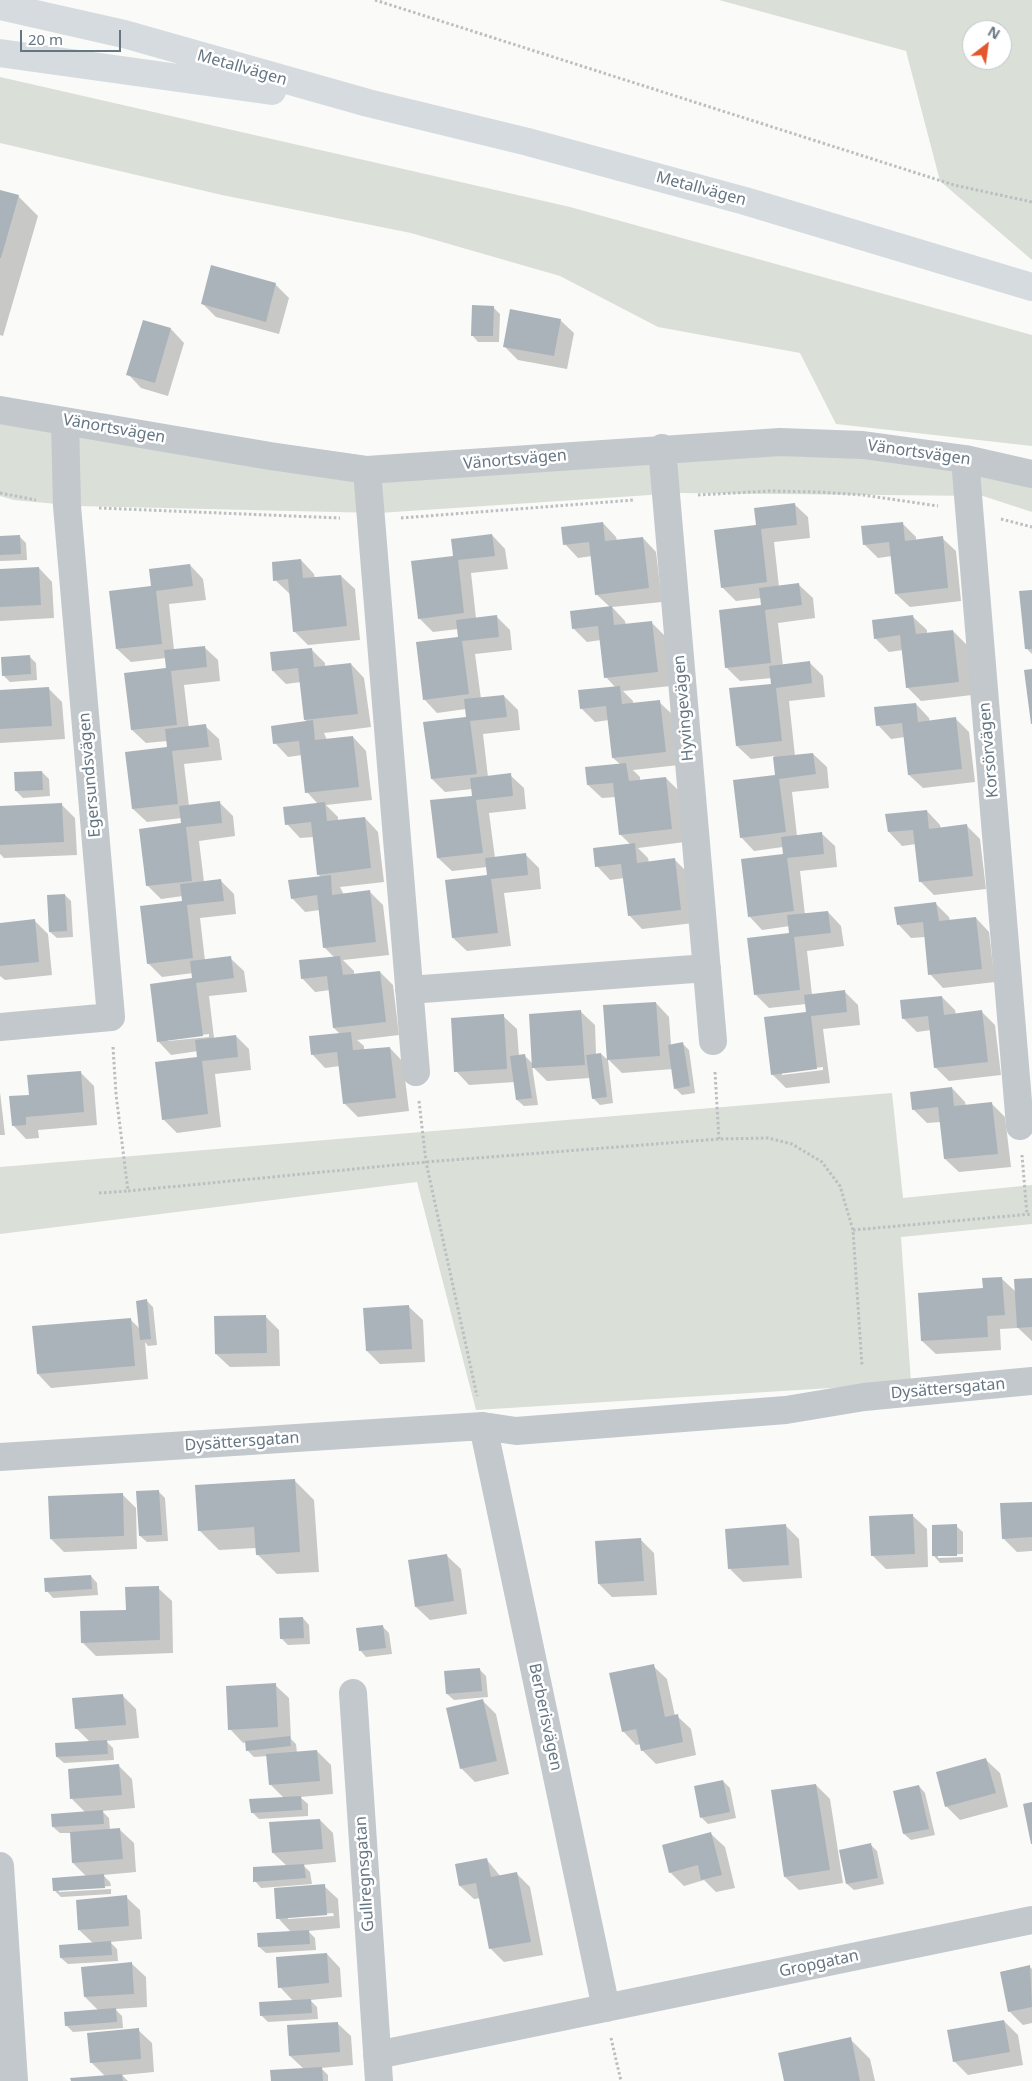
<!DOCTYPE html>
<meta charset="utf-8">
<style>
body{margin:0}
#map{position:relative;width:1032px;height:2081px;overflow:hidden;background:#fafaf8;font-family:"Noto Sans",sans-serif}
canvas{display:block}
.north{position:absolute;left:962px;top:20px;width:50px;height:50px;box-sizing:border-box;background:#fff;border:1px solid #c1c8cd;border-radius:50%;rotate:30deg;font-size:14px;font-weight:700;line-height:20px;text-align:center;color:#657683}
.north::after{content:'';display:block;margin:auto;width:18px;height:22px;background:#e4572e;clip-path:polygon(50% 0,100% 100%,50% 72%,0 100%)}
.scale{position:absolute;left:20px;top:30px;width:101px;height:22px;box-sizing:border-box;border:2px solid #657683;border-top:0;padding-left:6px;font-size:15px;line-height:18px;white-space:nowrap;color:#657683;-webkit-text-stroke:4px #fff;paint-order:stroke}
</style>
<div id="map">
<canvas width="1032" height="2081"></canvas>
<div class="north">N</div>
<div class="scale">20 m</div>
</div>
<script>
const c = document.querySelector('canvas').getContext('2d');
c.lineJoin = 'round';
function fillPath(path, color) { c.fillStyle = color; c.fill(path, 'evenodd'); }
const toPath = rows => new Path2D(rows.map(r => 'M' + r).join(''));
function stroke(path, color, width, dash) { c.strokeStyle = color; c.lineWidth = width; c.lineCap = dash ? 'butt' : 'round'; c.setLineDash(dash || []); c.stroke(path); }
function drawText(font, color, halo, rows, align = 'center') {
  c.font = font + ' "Noto Sans",sans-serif'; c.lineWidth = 5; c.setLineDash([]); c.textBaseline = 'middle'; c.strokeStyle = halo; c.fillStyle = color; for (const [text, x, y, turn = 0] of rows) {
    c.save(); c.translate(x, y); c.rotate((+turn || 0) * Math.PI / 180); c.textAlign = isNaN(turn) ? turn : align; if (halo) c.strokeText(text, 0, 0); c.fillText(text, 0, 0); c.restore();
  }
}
const green = toPath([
 [719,0,1032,0,1032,260,940,181,906,51],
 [972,30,1002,30,1002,60,972,60],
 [0,77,570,207,1032,335,1032,446,836,424,800,353,658,327,560,276,411,233,222,195,0,143],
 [0,404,373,457,682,436,1032,466,1032,512,983,496,680,493,379,513,78,506,14,500,0,496],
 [892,1093,903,1198,1032,1185,1032,1224,901,1237,911,1383,476,1410,417,1182,0,1234,0,1167]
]);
const shadow = toPath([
 [0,191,18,196,38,216,3,336,0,335],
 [275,284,289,298,279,334,216,317,202,303],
 [493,307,500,314,499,342,478,342,472,335],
 [560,320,574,333,567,369,518,360,505,347],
 [171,329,184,343,168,396,141,388,128,374],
 [794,504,808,517,810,538,774,542,779,587,799,585,813,598,815,618,778,623,783,666,810,663,823,676,825,697,789,701,795,756,813,754,827,767,829,788,792,792,797,836,821,833,835,846,837,867,800,871,805,915,828,912,841,926,844,946,807,951,812,995,844,991,858,1005,860,1025,823,1029,830,1083,786,1088,772,1074,807,1013,806,1004,769,1008,756,995,749,939,791,934,790,926,762,930,749,916,784,855,783,847,754,851,741,837,776,776,774,756,751,759,737,746,773,685,772,678,740,681,727,668,720,612,762,606,761,598,736,601,722,587,757,526],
 [823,1067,823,1070,782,1075,782,1072],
 [603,523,616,537,617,541,643,538,656,552,662,602,612,607,625,621,626,625,651,622,665,636,671,686,623,691,633,701,633,704,659,702,673,715,679,765,633,770,640,777,640,781,666,778,680,792,685,842,638,848,648,858,649,863,675,860,688,873,694,923,642,929,629,915,624,878,610,880,597,866,631,845,620,834,616,797,602,798,588,785,620,764,613,758,609,720,595,722,581,708,615,687,606,677,601,640,587,642,573,628,610,607,596,594,592,556,578,558,565,544],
 [902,523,916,537,916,541,942,538,956,551,961,601,910,607,896,594,892,556,878,558,864,544],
 [492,535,505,549,508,569,471,573,476,618,496,616,510,630,512,650,475,654,481,699,504,696,518,710,520,730,483,734,488,777,510,775,524,788,526,809,489,813,495,858,525,854,539,868,541,889,504,893,511,946,467,951,453,938,488,877,487,867,452,871,438,858,473,797,472,789,445,792,432,779,467,718,466,709,437,713,424,699,459,638,458,629,433,632,419,618,455,557],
 [19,536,26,543,27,560,0,561,0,537],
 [301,560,314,574,315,579,341,576,355,589,360,640,308,645,294,631,290,594,275,580],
 [190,565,203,579,206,600,169,604,174,650,204,647,218,660,220,681,184,685,189,728,205,726,219,739,222,760,184,764,189,806,219,802,233,816,235,836,199,841,204,882,220,880,234,894,236,914,200,918,205,961,230,958,244,971,247,992,209,996,214,1038,236,1036,249,1049,251,1070,215,1074,221,1127,177,1133,163,1119,199,1058,198,1051,171,1055,158,1041,193,980,193,973,162,977,148,963,184,902,183,896,161,899,147,885,182,825,182,818,147,822,133,809,126,753,168,748,167,741,146,743,132,730,168,669,166,658,131,662,117,649,153,587],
 [209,1034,209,1037,168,1041,168,1039],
 [39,568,52,582,54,618,0,621,0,570],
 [1032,591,1032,654,1027,649],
 [913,617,927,630,927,634,953,631,967,645,972,695,921,701,907,687,903,650,889,652,875,638],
 [311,649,325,663,325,667,351,664,364,678,371,727,324,733,327,740,353,737,366,751,372,800,326,805,338,817,338,821,365,818,378,832,384,882,340,887,344,895,370,892,383,905,389,955,343,960,354,971,354,975,380,972,393,985,399,1035,357,1040,364,1046,364,1051,390,1048,403,1062,409,1111,358,1117,344,1103,340,1066,325,1068,312,1054,340,1034,334,1028,330,990,315,992,302,978,335,958,324,947,320,910,305,912,292,898,322,878,318,874,314,837,300,838,287,824,318,804,307,792,302,755,288,757,275,743,308,722,305,720,301,682,286,684,273,671],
 [30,657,36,663,37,680,10,682,4,676],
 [49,689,62,702,65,739,0,743,0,691],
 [916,704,929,718,930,722,956,719,969,732,975,782,923,788,909,775,905,737,891,739,878,725],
 [42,772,49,779,50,796,23,798,16,791],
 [61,804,75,818,77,855,4,858,0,854,0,807],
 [927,811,940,825,941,829,967,826,980,839,986,889,934,895,920,881,916,844,902,846,889,832],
 [65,895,71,901,73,937,57,938,50,932],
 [936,904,949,917,950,921,976,918,989,932,995,982,943,988,930,974,925,937,911,938,898,924],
 [34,920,48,934,52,975,5,980,0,976,0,924],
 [942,997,955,1010,956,1015,982,1012,995,1025,1001,1075,949,1081,935,1067,931,1030,917,1032,903,1018],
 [656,1003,669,1017,671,1045,683,1044,689,1050,695,1093,682,1095,675,1088,673,1069,622,1073,608,1059],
 [581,1012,595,1025,596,1054,601,1054,608,1060,613,1103,600,1105,593,1098,590,1078,547,1081,532,1066,538,1105,524,1106,517,1100,515,1082,469,1085,456,1071,503,1016,517,1029,519,1056,525,1056,533,1064],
 [80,1072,94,1086,97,1125,38,1130,39,1138,26,1139,13,1125],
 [952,1088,965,1102,966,1106,991,1103,1005,1117,1011,1167,959,1172,945,1159,941,1122,927,1123,913,1109],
 [0,1092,5,1135,0,1135],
 [1001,1278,1016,1292,1032,1279,1032,1341,1018,1328,1000,1329,1001,1350,936,1354,922,1341],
 [146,1300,153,1307,157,1345,148,1346,145,1342,148,1379,51,1388,38,1374,130,1319,141,1330],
 [409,1307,423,1320,425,1362,380,1364,367,1351],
 [266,1317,279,1330,280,1366,230,1367,216,1354],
 [294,1480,314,1500,319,1572,277,1574,257,1554,256,1548,219,1550,199,1530],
 [158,1491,165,1498,168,1541,147,1542,140,1536],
 [122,1494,136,1508,137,1549,64,1552,51,1539],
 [1032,1503,1032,1551,1017,1552,1003,1538],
 [913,1516,927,1529,928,1567,886,1569,872,1555],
 [785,1525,799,1539,802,1578,743,1582,730,1569],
 [956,1526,963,1532,963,1554,938,1555,938,1558,963,1557,963,1562,940,1563,934,1556],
 [640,1539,654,1553,657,1595,612,1597,599,1584],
 [447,1556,461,1569,467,1614,430,1620,416,1607],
 [91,1576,97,1583,98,1595,53,1598,47,1591],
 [158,1588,172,1601,173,1653,96,1656,82,1642],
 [303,1618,309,1625,310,1644,288,1645,281,1638],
 [383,1627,389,1633,392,1654,366,1657,360,1650],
 [653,1666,667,1679,675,1716,677,1716,691,1729,696,1755,656,1764,642,1750,641,1744,636,1745,623,1731],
 [480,1670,486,1676,488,1697,454,1700,447,1694],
 [275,1685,289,1698,291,1739,296,1744,297,1753,317,1751,331,1765,333,1794,300,1797,308,1804,308,1816,259,1819,252,1812,284,1798,270,1784,268,1756,254,1757,248,1751,247,1742,243,1743,230,1729],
 [123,1696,136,1709,139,1738,106,1741,113,1748,114,1760,64,1763,57,1757,90,1742,76,1728],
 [483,1701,496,1714,509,1774,475,1782,461,1768],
 [986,1760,1000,1773,1008,1807,960,1820,946,1806],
 [119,1766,132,1779,135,1808,102,1811,109,1818,110,1830,120,1830,134,1843,136,1872,103,1875,110,1882,111,1886,59,1890,59,1892,111,1889,111,1894,61,1897,55,1891,87,1877,73,1863,71,1833,60,1833,53,1827,86,1813,72,1799],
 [723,1781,730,1788,736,1818,708,1824,702,1818],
 [816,1785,830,1799,843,1883,799,1890,785,1877],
 [919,1786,925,1793,935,1835,911,1840,904,1834,895,1792],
 [320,1820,333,1833,336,1862,303,1865,310,1872,312,1884,261,1888,255,1881,287,1866,273,1853],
 [711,1834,725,1847,735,1888,716,1892,704,1880,684,1886,670,1872],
 [870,1844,877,1851,884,1884,854,1890,847,1884],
 [487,1860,501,1877,517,1874,530,1887,543,1955,504,1962,491,1949,481,1898,474,1899,460,1886,456,1865],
 [324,1886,338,1899,340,1928,308,1931,315,1938,316,1950,266,1953,259,1947,291,1932,278,1918],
 [333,1913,334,1916,288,1919,288,1917],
 [126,1897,140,1910,142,1939,110,1942,117,1949,118,1961,68,1964,61,1958,93,1943,79,1930],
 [327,1954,340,1968,342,1997,310,2000,317,2007,318,2019,268,2022,261,2015,293,2001,280,1987],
 [132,1964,146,1977,147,2007,115,2009,122,2016,123,2028,73,2032,66,2025,99,2011,85,1997],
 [1029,1966,1032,1969,1032,2023,1023,2025,1010,2012,1001,1972],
 [1004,2021,1018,2035,1023,2065,968,2075,954,2061],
 [337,2023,351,2036,353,2065,321,2068,328,2075,328,2081,272,2081,304,2069,290,2056],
 [138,2030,152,2043,154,2072,122,2075,128,2081,72,2081,105,2076,91,2062],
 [850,2039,870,2059,875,2081,785,2081]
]);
const building = toPath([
 [0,190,19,195,1,258,0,258],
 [211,265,276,283,266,322,201,304],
 [472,305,494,306,493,336,471,336],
 [510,309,561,319,554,356,503,347],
 [143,320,171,328,155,383,126,375],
 [795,503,797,525,761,529,767,582,721,588,714,530,756,525,754,508],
 [603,522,605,541,643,537,649,588,595,595,589,542,563,545,561,527],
 [903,522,905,541,943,536,948,588,895,594,889,542,863,545,861,526],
 [492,534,495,556,458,560,464,613,418,619,411,561,453,556,451,539],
 [20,535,21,554,0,555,0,536],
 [301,559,303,578,341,575,347,626,293,632,288,579,273,581,272,562],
 [190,564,193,586,156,591,162,644,116,649,109,591,151,586,149,569],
 [39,567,41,605,0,607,0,569],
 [799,583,802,605,765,610,771,663,725,668,719,610,761,605,759,588],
 [1032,590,1032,649,1025,649,1019,591],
 [612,606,614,625,652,621,658,672,604,678,598,626,572,629,570,611],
 [497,615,499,637,462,641,469,694,423,700,416,642,458,637,456,620],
 [913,615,916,634,953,630,959,682,906,688,900,635,874,639,872,620],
 [205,646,207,667,171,671,177,725,131,730,124,673,166,668,164,650],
 [312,648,314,667,351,663,358,714,304,720,298,668,272,671,270,652],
 [30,655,31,674,2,676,1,657],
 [810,661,812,683,776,688,782,741,736,746,729,688,771,684,769,666],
 [1032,669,1032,724,1031,724,1024,670],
 [620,686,622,704,660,700,666,752,612,758,606,706,580,709,578,690],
 [49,687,52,726,0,729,0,690],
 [504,695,507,717,470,721,477,774,431,779,423,722,466,717,464,699],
 [916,703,918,722,956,717,962,769,908,775,902,723,876,726,874,707],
 [313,720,315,740,353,736,359,787,305,793,299,741,273,744,271,726],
 [206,724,209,747,172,751,178,804,132,809,125,752,167,747,165,729],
 [813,753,816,774,779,779,786,832,740,838,733,780,775,775,773,757],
 [626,763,629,781,666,777,672,829,619,835,613,783,587,785,585,767],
 [42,771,43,790,15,791,14,772],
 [511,773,513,796,476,800,483,853,437,858,430,800,472,796,470,778],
 [220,801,222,823,186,827,192,881,146,886,139,829,181,823,179,806],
 [325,802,327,821,365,817,371,868,317,875,311,822,285,825,283,807],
 [62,803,64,842,0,845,0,806],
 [927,810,929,829,967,824,973,876,919,882,913,830,888,832,885,814],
 [822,832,824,854,787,858,794,911,748,917,741,859,783,854,781,837],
 [635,843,637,863,675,858,681,910,628,916,621,864,595,867,593,848],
 [526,853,528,875,491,879,498,933,452,938,445,880,487,875,485,858],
 [331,875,332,895,370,890,376,942,323,948,317,895,291,899,288,880],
 [221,879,224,901,187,905,193,958,147,964,140,906,182,901,180,884],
 [65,894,67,931,49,932,47,895],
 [936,902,939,921,976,917,982,969,928,975,923,922,897,925,894,907],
 [828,911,831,933,794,937,800,990,754,995,747,938,789,933,787,915],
 [35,919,39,962,0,966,0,923],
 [231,956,234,978,196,983,203,1036,157,1042,150,984,192,978,190,961],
 [340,956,343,975,380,971,386,1022,333,1028,327,976,301,979,299,960],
 [845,990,847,1012,811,1016,817,1069,771,1075,764,1017,806,1012,804,995],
 [942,996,944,1015,982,1010,988,1062,934,1068,928,1016,902,1019,900,1000],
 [656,1002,660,1056,607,1060,603,1005],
 [581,1010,585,1065,532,1068,529,1014],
 [504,1014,507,1069,454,1072,451,1018],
 [351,1032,353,1050,390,1047,396,1098,343,1104,337,1052,311,1055,309,1036],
 [236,1035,238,1057,202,1061,208,1114,162,1120,155,1062,197,1057,195,1040],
 [683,1042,690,1086,674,1089,668,1045],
 [601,1053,607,1097,592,1099,586,1055],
 [525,1054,532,1098,516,1100,510,1056],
 [81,1071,84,1112,26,1117,26,1125,12,1126,9,1096,29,1095,27,1075],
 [952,1087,954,1106,992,1102,998,1154,944,1159,938,1107,912,1110,910,1092],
 [1002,1277,1005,1315,987,1316,988,1337,921,1341,918,1293,983,1288,982,1278],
 [1032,1278,1032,1327,1017,1328,1014,1279],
 [147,1299,151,1339,140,1340,136,1301],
 [409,1305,412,1349,366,1351,363,1308],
 [266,1315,267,1353,215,1354,214,1316],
 [131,1318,135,1366,37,1374,32,1326],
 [295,1479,300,1552,256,1555,254,1527,198,1531,195,1485],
 [159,1490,162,1535,139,1536,136,1491],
 [123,1493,124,1536,50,1539,48,1496],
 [1032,1502,1032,1537,1002,1539,1000,1503],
 [913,1514,915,1554,871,1556,869,1516],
 [786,1524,789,1565,728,1569,725,1529],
 [957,1524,957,1556,932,1556,932,1525],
 [641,1538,644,1581,598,1584,595,1541],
 [447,1554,454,1601,415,1607,408,1560],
 [91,1575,92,1589,45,1592,44,1578],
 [159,1586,160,1640,81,1643,80,1611,126,1610,125,1587],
 [303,1617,304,1638,280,1639,279,1618],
 [383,1625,386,1648,359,1651,356,1628],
 [654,1664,665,1717,678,1714,683,1742,641,1751,636,1729,622,1732,609,1673],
 [480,1668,482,1691,446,1694,444,1671],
 [276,1683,278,1727,228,1730,226,1686],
 [123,1694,126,1725,75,1729,72,1698],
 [483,1699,497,1761,460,1769,446,1708],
 [290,1736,291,1746,246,1751,245,1741],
 [107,1740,108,1754,56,1757,55,1743],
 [317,1750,320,1781,269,1785,266,1754],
 [986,1758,996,1793,945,1807,936,1772],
 [119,1764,122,1795,70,1799,68,1769],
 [723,1780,730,1812,700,1818,694,1786],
 [816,1784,830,1870,784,1877,771,1790],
 [919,1785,929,1829,903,1834,893,1791],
 [301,1796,302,1810,251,1813,249,1799],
 [1032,1802,1032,1844,1031,1844,1023,1804],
 [103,1810,104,1824,52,1827,51,1814],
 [320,1819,323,1849,272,1853,269,1822],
 [120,1828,123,1859,72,1863,70,1832],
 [711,1832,722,1875,701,1880,698,1865,669,1873,662,1845],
 [871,1843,878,1878,846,1884,839,1850],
 [487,1858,491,1877,517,1872,531,1942,489,1949,476,1883,459,1886,455,1864],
 [304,1864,306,1878,253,1882,253,1867],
 [104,1874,105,1888,53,1891,52,1878],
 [325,1884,327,1915,276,1919,274,1888],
 [127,1895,129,1926,78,1930,76,1900],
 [309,1930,310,1944,258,1947,257,1933],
 [111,1941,112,1955,60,1958,59,1945],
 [327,1953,329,1983,278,1988,276,1957],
 [132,1962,134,1994,84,1997,81,1967],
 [1030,1965,1032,2007,1008,2012,1000,1972],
 [311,1999,312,2013,260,2016,259,2002],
 [116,2008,117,2022,65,2026,64,2012],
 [1004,2020,1010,2052,953,2062,947,2030],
 [338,2022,340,2052,289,2056,287,2025],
 [139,2028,141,2059,90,2063,87,2033],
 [851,2037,860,2081,784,2081,778,2053],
 [322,2067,323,2081,271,2081,270,2070],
 [122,2074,123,2081,71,2081,70,2078]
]);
const path = toPath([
 [375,0,954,185,1032,202],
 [0,493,36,500],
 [698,495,770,491,818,492,863,495,938,506],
 [99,508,340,518],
 [401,518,634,500],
 [1001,519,1032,527],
 [113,1047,116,1094,128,1191,426,1162,719,1139,768,1138,792,1144,822,1162,840,1186,853,1230,862,1366],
 [715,1072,719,1139],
 [419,1101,426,1162,477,1396],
 [1022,1155,1027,1215],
 [99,1193,128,1191],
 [853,1230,1032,1214],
 [611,2038,621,2081]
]);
const minor = toPath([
 [0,410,270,456,367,470,780,442,863,445,965,459,1032,474],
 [662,448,713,1041],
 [965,459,1020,1126],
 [367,470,416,1072],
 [409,990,707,968],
 [0,1027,111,1017,67,506,65,421],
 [483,1426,606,2008],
 [0,1457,483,1426,516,1431,786,1410,864,1397,1032,1381],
 [353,1693,379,2081],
 [0,1866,14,2081],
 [377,2055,1032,1920]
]);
const major = toPath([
 [0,6,124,34,368,103,528,142,745,201,1032,287],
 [0,53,272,91]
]);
const streetNames = [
 ["Metallvägen",242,68,16],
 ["Metallvägen",701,189,15],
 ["Vänortsvägen",114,429,10],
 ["Vänortsvägen",919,453,8],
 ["Vänortsvägen",515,460,-5],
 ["Hyvingevägen",684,708,-95],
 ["Korsörvägen",989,750,-95],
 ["Egersundsvägen",90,775,-95],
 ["Dysättersgatan",948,1389,-5],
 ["Dysättersgatan",242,1442,-4],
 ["Berberisvägen",545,1717,78],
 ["Gullregnsgatan",365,1874,-94],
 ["Gropgatan",819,1964,-12]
];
fillPath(green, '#dadfd7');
fillPath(shadow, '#0003');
fillPath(building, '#aab3b9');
stroke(path, '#bbbfc2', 3, [2.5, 2.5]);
stroke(minor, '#c3c8cc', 28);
stroke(major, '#d6dbdf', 28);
drawText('16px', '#657683', '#fff', streetNames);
</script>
